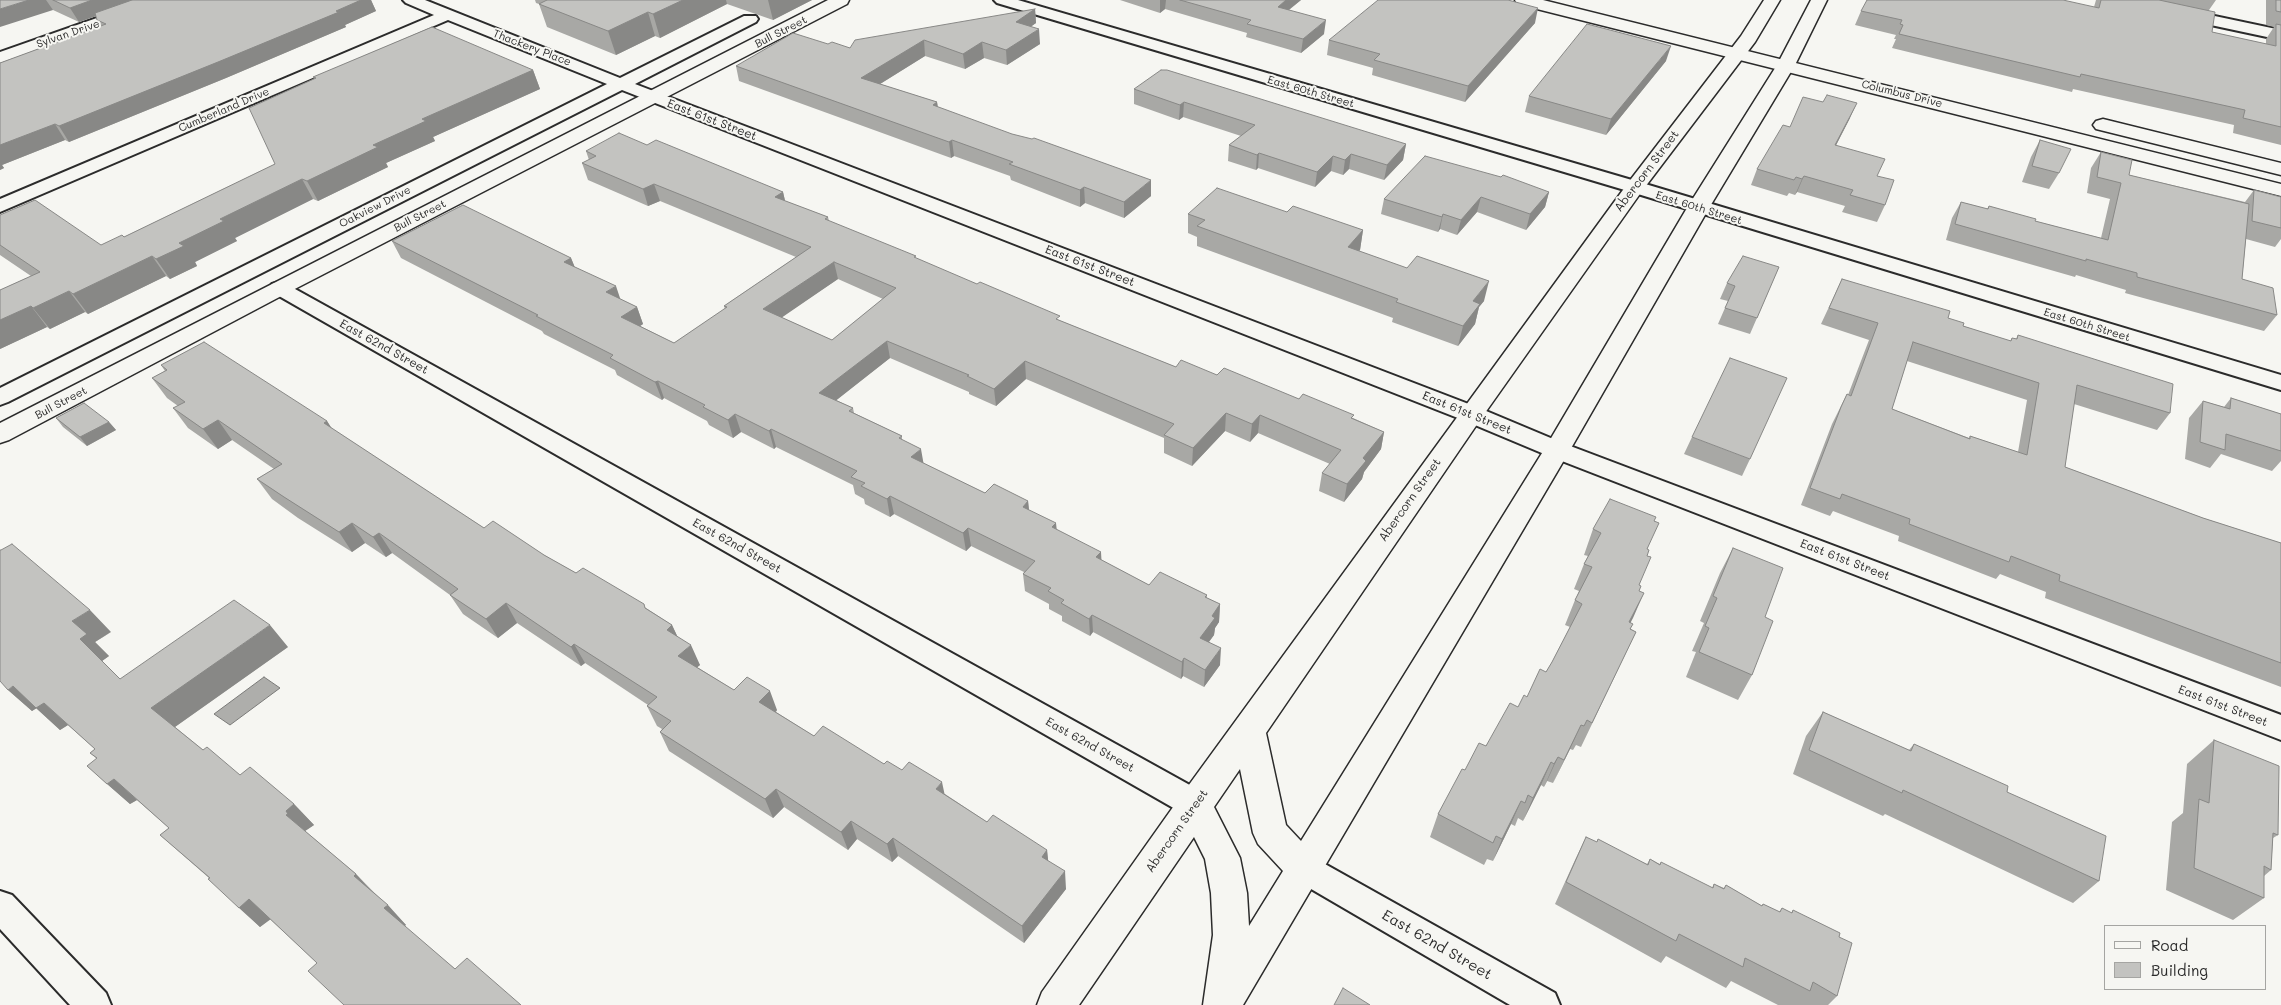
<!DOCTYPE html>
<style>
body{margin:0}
#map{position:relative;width:2281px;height:1005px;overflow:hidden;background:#f6f6f2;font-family:Mali,sans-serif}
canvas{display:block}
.legend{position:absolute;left:2104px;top:925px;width:162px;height:65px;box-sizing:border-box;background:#f6f6f2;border:1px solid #a5a5a2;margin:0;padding:6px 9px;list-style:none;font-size:15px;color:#2b2b2b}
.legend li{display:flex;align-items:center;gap:10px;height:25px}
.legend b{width:25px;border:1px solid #a5a5a2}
</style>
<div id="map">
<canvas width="2281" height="1005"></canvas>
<ul class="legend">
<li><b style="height:6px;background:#f6f6f2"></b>Road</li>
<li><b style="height:14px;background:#c3c3c0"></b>Building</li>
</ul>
</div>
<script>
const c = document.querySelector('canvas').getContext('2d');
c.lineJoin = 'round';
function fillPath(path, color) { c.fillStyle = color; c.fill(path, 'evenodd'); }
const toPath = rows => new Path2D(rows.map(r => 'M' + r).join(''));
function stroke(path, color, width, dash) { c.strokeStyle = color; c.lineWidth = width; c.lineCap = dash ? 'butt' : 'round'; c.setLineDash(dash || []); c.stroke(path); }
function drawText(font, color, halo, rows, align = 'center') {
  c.font = font + ' Mali,sans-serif'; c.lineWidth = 4; c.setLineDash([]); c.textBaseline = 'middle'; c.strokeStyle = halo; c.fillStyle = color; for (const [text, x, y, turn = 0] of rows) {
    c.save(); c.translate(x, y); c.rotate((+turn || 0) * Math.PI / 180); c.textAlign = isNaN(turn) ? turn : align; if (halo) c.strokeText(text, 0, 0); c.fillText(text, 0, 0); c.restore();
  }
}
const water = toPath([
 [264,677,280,688,230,725,214,714,264,677]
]);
const minor = toPath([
 [148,0,171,0,168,3,0,63,0,52,148,0],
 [403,0,425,0,620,78,744,16,756,16,758,19,756,22,635,84,1479,408,1565,444,2281,715,2281,740,1549,456,1463,420,622,90,8,402,0,405,0,388,607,84,448,20,0,212,0,199,434,15,406,3,403,0],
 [994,0,1018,0,1642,183,2281,375,2281,390,1628,191,997,3,994,0],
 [2109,0,2139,0,2281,30,2281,40,2117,5,2112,3,2109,0],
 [279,282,286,284,1206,794,1210,804,1206,814,1195,818,1184,814,272,292,269,288,272,284,279,282],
 [1305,854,1316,859,1555,993,1560,1005,1510,1005,1294,879,1289,869,1294,859,1305,854],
 [0,891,12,895,106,993,111,1005,70,1005,0,929,0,891]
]);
const tertiary = toPath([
 [828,0,849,0,847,4,287,293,9,440,0,443,0,423,828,0],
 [1515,0,1543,0,2281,184,2281,196,1517,4,1515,0],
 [2103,119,2281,163,2281,175,2096,129,2093,125,2096,121,2103,119]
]);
const primary = toPath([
 [1764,0,1780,0,1755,42,1642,191,1480,420,1266,733,1286,825,1301,841,1547,445,1687,208,1777,65,1811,0,1827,0,1795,65,1709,208,1570,450,1243,1005,1203,1005,1213,935,1211,893,1205,859,1194,837,1079,1005,1037,1005,1042,992,1183,793,1628,183,1741,36,1764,0],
 [1240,769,1253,833,1258,844,1283,871,1249,926,1247,893,1240,858,1214,807,1240,769]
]);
const wall = toPath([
 [0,0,371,0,376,11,345,25,346,27,226,78,69,142,65,140,2,165,4,168,0,170,0,63,101,26,97,20,96,16,79,22,53,10],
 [535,0,812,0,773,20,727,4,660,38,655,36,616,55,547,27,539,4,536,3],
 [1120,0,1301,0,1289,10,1324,34,1301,53,1246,37,1247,33,1165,9,1160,13],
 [2096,0,2216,0,2209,10,2212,32,2266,44,2266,39,2274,27,2266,25,2266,0,2281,0,2281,145,2233,133,2234,125,2073,89,2072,92,1892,48,1896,39,1894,39,1896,35,1855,25,1861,11,2094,7],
 [1035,9,1036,23,1031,26,1040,44,1007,65,984,58,965,69,925,56,880,84,937,102,938,107,1151,196,1124,218,1085,203,1080,207,1011,180,1010,176,954,156,951,158,739,81,736,66,828,44,850,48],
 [1535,23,1465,102,1372,75,1373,68,1327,55,1329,40],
 [1666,61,1606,135,1525,112,1529,96],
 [533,70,540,89,433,137,435,141,386,163,388,167,318,201,313,199,235,238,237,241,195,262,197,266,170,279,166,276,88,314,85,312,50,329,47,327,0,349,0,290,31,276,0,255,0,215,101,245,124,237,275,164,314,79,313,77],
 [1134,89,1406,144,1403,160,1384,180,1349,169,1343,175,1331,171,1315,187,1258,168,1256,170,1228,161,1229,145,1241,136,1183,117,1179,120,1134,104],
 [1850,118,1836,145,1877,176,1885,205,1877,222,1842,212,1845,206,1797,192,1795,195,1789,193,1787,196,1751,185,1757,169,1790,127],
 [2040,140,2059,173,2049,189,2022,182,2031,157],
 [647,145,783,192,785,201,828,217,829,221,1061,321,1176,367,1217,375,1299,399,1353,418,1384,432,1381,449,1364,472,1362,479,1344,502,1319,491,1322,473,1330,464,1258,433,1250,442,1225,431,1192,466,1164,453,1164,438,1026,379,996,406,969,394,969,392,890,358,836,400,853,408,854,413,902,436,902,440,923,463,985,493,1028,501,1029,510,1101,560,1149,585,1207,595,1207,598,1220,604,1219,622,1215,628,1214,635,1209,642,1220,665,1204,687,1183,676,1181,679,1093,632,1090,636,1062,621,1062,616,1049,609,1049,604,1025,591,1023,574,1024,572,971,546,966,551,894,514,890,517,865,504,864,499,855,494,853,485,776,447,774,449,741,432,733,438,709,425,707,421,664,398,662,400,617,375,615,370,544,334,542,331,401,258,392,241,571,258,575,268,620,299,637,307,643,324,640,326,674,343,725,309,724,306,796,257,660,201,648,206,588,180,582,163,589,160,586,151],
 [838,279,883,299,832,340,781,317],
 [2101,152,2129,175,2245,202,2254,190,2281,197,2281,239,2275,247,2246,239,2242,279,2277,315,2264,331,2125,293,2126,290,2076,275,2075,277,1946,240,1952,218,1961,202,1987,209,1989,206,2035,221,2101,238,2110,199,2087,193,2091,168],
 [1549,192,1545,207,1526,230,1477,212,1457,235,1440,229,1438,232,1381,214,1384,199],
 [1287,212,1363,230,1360,250,1359,251,1484,301,1479,307,1475,324,1458,346,1392,322,1393,318,1197,246,1197,237,1188,233,1188,214],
 [1779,267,1750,334,1718,324,1728,301,1720,299,1727,283],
 [1842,279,1948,318,1963,326,2010,341,2012,338,2016,339,2018,335,2170,413,2157,430,2074,404,2065,467,2203,518,2281,543,2281,687,2045,598,2046,592,2000,574,1996,579,1898,541,1899,536,1867,524,1833,511,1830,516,1801,505,1832,424,1847,394,1848,395,1869,340,1821,324],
 [1907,361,2027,400,2018,452,1970,436,1969,438,1892,409],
 [161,365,327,421,331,428,484,528,544,555,576,573,646,608,672,625,677,636,700,665,697,667,734,690,777,710,776,712,814,736,884,764,945,794,987,822,1047,850,1048,861,1066,889,1024,943,898,856,892,862,857,839,848,850,784,807,773,818,669,751,660,732,662,729,657,726,647,706,648,705,585,663,581,666,517,623,498,638,463,614,450,595,392,553,386,557,365,543,352,552,298,518,272,499,257,479,274,469,232,440,218,449,188,428,173,408,178,406,167,398,152,378,165,371],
 [2231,398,2281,414,2281,461,2272,471,2221,454,2210,468,2185,459,2189,418,2203,401,2224,407],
 [56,418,109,422,116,430,87,446,63,427],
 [1692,437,1750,459,1742,476,1684,454],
 [1655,521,1647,550,1647,556,1639,585,1639,591,1630,623,1631,629,1636,632,1581,747,1576,745,1573,750,1570,749,1553,783,1547,781,1544,787,1541,785,1523,821,1518,818,1515,826,1511,824,1493,861,1487,859,1484,865,1430,837,1438,814,1465,770,1527,697,1546,672,1552,662,1570,627,1565,625,1575,600,1579,591,1574,589,1584,564,1588,556,1584,555,1593,529],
 [1733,548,1765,617,1752,675,1738,700,1686,677,1696,652,1692,651,1704,623,1700,621,1720,573],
 [111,632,95,642,109,656,102,661,120,679,288,647,175,727,203,750,240,775,294,804,314,825,305,831,356,874,406,925,404,926,455,969,521,1005,317,963,270,919,260,927,209,878,160,835,169,828,137,800,130,804,87,766,97,759,90,753,95,749,68,725,60,730,36,708,32,711,8,690],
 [1823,712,1909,750,1914,744,2007,792,2099,881,2073,903,1885,814,1883,816,1793,774,1806,736],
 [2214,740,2278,835,2273,838,2271,870,2264,876,2264,898,2233,920,2166,890,2172,822,2183,813,2187,764],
 [1586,837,1596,842,1647,864,1650,859,1660,864,1712,888,1714,884,1724,888,1726,885,1762,906,1763,904,1779,912,1782,908,1791,913,1793,910,1839,937,1837,996,1828,1005,1778,1005,1731,981,1726,988,1666,956,1661,963,1555,904,1575,860]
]);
const shadedWall = toPath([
 [29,0,46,0,53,10,0,27,0,9],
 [92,0,142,0,79,22,70,8],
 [361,0,371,0,376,11,345,25,346,27,226,78,69,142,59,126,336,11],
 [683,0,726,0,727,4,660,38,653,14],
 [768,0,812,0,773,20],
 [1160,0,1166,0,1165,9,1160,13],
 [1286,0,1301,0,1276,20,1278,7],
 [1538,8,1535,23,1465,102,1468,86],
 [1035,9,1036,23,1017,37,1016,22],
 [648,12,655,36,616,55,608,31],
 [1326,20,1324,34,1301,53,1303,39],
 [1039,29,1040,44,1007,65,1006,50],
 [924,40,925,56,864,94,861,78],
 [982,42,984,58,965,69,963,54],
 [1671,46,1666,61,1606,135,1611,119],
 [533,70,540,89,433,137,435,141,386,163,388,167,318,201,307,181,422,119],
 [937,102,939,118,933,105],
 [1184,102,1183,117,1179,120,1180,105],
 [1857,103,1850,118,1828,161,1835,145],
 [55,124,65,140,2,165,4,168,0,170,0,145],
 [952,140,954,156,951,158,949,142],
 [1406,144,1403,160,1384,180,1387,165],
 [1259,153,1258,168,1256,170,1257,155],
 [1351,154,1349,169,1343,175,1345,160],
 [1333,156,1331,171,1315,187,1317,172],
 [1804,176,1797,192,1795,195,1802,179],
 [302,179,313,199,235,238,237,241,195,262,197,266,170,279,156,259,179,243,220,219],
 [1151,180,1151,196,1124,218,1124,202],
 [654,184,660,201,648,206,643,189],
 [1084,187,1085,203,1080,207,1080,190],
 [783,192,787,209,775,197],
 [1549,192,1545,207,1526,230,1530,214],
 [1481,197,1477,212,1457,235,1461,220],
 [1443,214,1440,229,1438,232,1442,217],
 [1363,230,1360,250,1345,266,1348,247],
 [152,256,166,276,88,314,73,294],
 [571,258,578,275,564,262],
 [834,262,838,279,768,327,763,309],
 [1489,281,1484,301,1479,307,1475,324,1458,346,1463,326,1473,301],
 [616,286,622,304,606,292],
 [69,291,85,312,50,329,33,308],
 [31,306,47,327,0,349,0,320],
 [637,307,643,324,628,334,621,317],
 [887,341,890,358,824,410,819,393],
 [1025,361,1026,379,996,406,994,389],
 [658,381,664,398,662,400,655,382],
 [1226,413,1225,431,1192,466,1193,448],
 [735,414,741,432,733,438,728,420],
 [1260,415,1258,433,1250,442,1252,424],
 [218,420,232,440,218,449,203,429],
 [327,421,340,441,324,423],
 [109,422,116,430,87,446,80,437],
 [771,429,776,447,774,449,769,431],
 [1384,432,1381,449,1364,472,1362,479,1344,502,1347,484,1363,458],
 [921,449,924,466,911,457],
 [890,496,894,514,890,517,887,499],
 [1028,501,1030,519,1023,507],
 [352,523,365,543,352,552,339,532],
 [1056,523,1058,541,1052,527],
 [968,528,971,546,966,551,963,533],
 [379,533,392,553,386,557,373,537],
 [1101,552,1102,569,1096,557],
 [1644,593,1633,618,1618,647,1629,622],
 [506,603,517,623,498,638,486,619],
 [1220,604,1219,622,1215,628,1214,635,1199,655,1200,638,1212,616],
 [90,610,111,632,95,642,109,656,102,661,80,639,72,621],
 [1092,615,1093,632,1090,636,1089,619],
 [270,625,288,647,172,729,151,708],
 [672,625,681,644,667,630],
 [574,644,585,663,581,666,571,647],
 [691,645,700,665,687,676,678,656],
 [1221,648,1220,665,1204,687,1205,670],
 [1184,658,1183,676,1181,679,1182,662],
 [13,686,37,708,32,711,8,690],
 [770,691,777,710,767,721,759,702],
 [44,703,68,725,60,730,36,708],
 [1581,725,1570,749,1553,783,1564,760],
 [1558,757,1547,781,1544,787,1554,764],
 [1551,762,1541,785,1523,821,1533,798],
 [114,779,137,800,130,804,107,784],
 [942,782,946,801,936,789],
 [776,789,784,807,773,818,765,799],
 [1521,801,1511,824,1493,861,1502,839],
 [294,804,314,825,305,831,286,815,286,811],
 [851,821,857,839,848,850,841,832],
 [893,838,898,856,892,862,887,844],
 [1047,850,1049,868,1042,857],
 [1065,871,1066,889,1024,943,1022,926],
 [356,874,374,894,354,876],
 [249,899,271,919,260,927,239,908],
 [388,905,406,925,402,928,384,908]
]);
const building = toPath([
 [0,0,29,0,0,9,0,0],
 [53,0,92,0,70,8,53,0],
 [132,0,361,0,336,11,339,12,218,62,59,126,55,124,0,145,0,63,106,24,97,20,95,13,132,0],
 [547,0,683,0,653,14,648,12,608,31,539,4,547,0],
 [1180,0,1286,0,1278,7,1326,20,1303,39,1247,24,1251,20,1180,0],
 [1378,0,1508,0,1538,8,1468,86,1374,60,1380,54,1329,40,1378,0],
 [1867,0,2063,0,2099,8,2101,0,2159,0,2215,12,2212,32,2276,46,2276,24,2281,25,2281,127,2243,118,2245,110,2081,74,2080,77,1899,34,1903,25,1900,24,1902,20,1861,11,1867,0],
 [2276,0,2281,0,2281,12,2276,11,2276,0],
 [1035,9,1016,22,1039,29,1006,50,982,42,963,54,924,40,861,78,937,102,933,105,1012,134,1032,139,1034,138,1151,180,1124,202,1084,187,1080,190,1009,164,1013,162,952,140,949,142,736,66,793,33,828,44,832,42,850,48,855,40,1035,9],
 [1587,24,1671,46,1611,119,1529,96,1587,24],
 [432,27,533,70,422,119,426,121,373,145,378,147,307,181,302,179,220,219,224,221,179,243,184,246,156,259,152,256,73,294,69,291,33,308,31,306,0,320,0,290,40,272,0,245,0,215,35,200,101,245,122,235,124,237,275,164,249,108,316,78,313,77,432,27],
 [1161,70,1167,70,1406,144,1387,165,1351,154,1345,160,1333,156,1317,172,1259,153,1257,155,1229,145,1255,125,1184,102,1180,105,1134,89,1161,70],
 [1827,95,1857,103,1835,145,1885,159,1877,176,1894,180,1885,205,1850,195,1853,190,1804,176,1802,179,1796,177,1794,180,1757,169,1783,125,1790,127,1803,97,1823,102,1827,95],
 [619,133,647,145,656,140,783,192,775,197,828,217,825,219,916,256,914,257,977,284,980,282,1060,316,1056,319,1176,367,1181,360,1217,375,1224,368,1299,399,1303,394,1354,415,1351,418,1384,432,1363,458,1366,461,1347,484,1322,473,1341,450,1260,415,1252,424,1226,413,1193,448,1164,435,1174,424,1025,361,994,389,967,376,969,375,887,341,819,393,853,408,849,411,902,436,899,438,921,449,911,457,985,493,994,484,1028,501,1023,507,1056,523,1052,527,1101,552,1096,557,1149,585,1160,572,1207,595,1205,597,1220,604,1212,616,1215,618,1200,638,1221,648,1205,670,1184,658,1182,662,1092,615,1089,619,1061,603,1064,600,1048,591,1051,588,1023,574,1035,561,968,528,963,533,890,496,887,499,861,486,865,483,851,477,857,471,771,429,769,431,735,414,728,420,703,407,705,405,658,381,655,382,610,358,613,355,536,316,538,315,392,241,463,205,571,258,564,262,616,286,606,292,637,307,621,317,674,343,727,307,724,306,811,247,654,184,643,189,582,163,596,156,586,151,619,133],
 [834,262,896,288,832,340,763,309,834,262],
 [2040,140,2071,149,2059,173,2032,166,2040,140],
 [2101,152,2132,160,2129,175,2249,204,2242,279,2273,288,2277,315,2137,277,2137,273,2086,259,2086,261,1955,224,1961,202,1988,209,1989,206,2036,219,2035,221,2108,240,2121,183,2097,177,2101,152],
 [1425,156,1501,177,1503,175,1549,192,1530,214,1481,197,1461,220,1443,214,1442,217,1384,199,1425,156],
 [1217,188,1287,212,1293,206,1363,230,1348,247,1407,268,1417,256,1489,281,1473,301,1480,304,1463,326,1396,302,1398,299,1197,226,1205,220,1188,214,1217,188],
 [2254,190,2281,197,2281,228,2252,221,2254,190],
 [1743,256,1779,267,1757,318,1725,308,1735,286,1727,283,1743,256],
 [1842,279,1950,311,1948,318,1964,323,1963,326,2011,341,2012,338,2017,339,2018,335,2173,384,2170,413,2077,385,2065,467,2203,518,2281,543,2281,663,2059,581,2060,575,2011,556,2009,562,1909,524,1910,519,1877,507,1842,494,1840,499,1810,488,1841,407,1847,394,1851,396,1878,323,1829,308,1842,279],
 [1913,342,2039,383,2027,455,1970,436,1970,439,1892,409,1913,342],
 [204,342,327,421,324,423,484,528,493,521,544,555,576,573,583,568,644,604,645,608,672,625,667,630,691,645,678,656,734,690,747,677,770,691,759,702,814,736,823,726,884,764,887,761,902,770,909,762,942,782,936,789,987,822,993,815,1047,850,1042,857,1065,871,1022,926,893,838,887,844,851,821,841,832,776,789,765,799,660,732,671,721,647,706,657,697,574,644,571,647,506,603,486,619,450,595,458,589,379,533,373,537,352,523,339,532,284,497,257,479,282,464,218,420,203,429,173,408,185,402,152,378,167,370,161,365,204,342],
 [1730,358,1787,378,1750,459,1692,437,1730,358],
 [2231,398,2281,414,2281,451,2226,434,2225,450,2200,442,2203,401,2230,409,2231,398],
 [84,403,109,422,80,437,56,418,84,403],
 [1610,499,1656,517,1654,521,1659,523,1647,549,1649,550,1647,556,1651,557,1639,585,1641,586,1639,591,1644,593,1629,622,1633,624,1630,629,1636,632,1592,723,1587,720,1584,726,1581,725,1564,760,1558,757,1554,764,1551,762,1533,798,1528,795,1525,803,1521,801,1502,839,1496,836,1493,843,1438,814,1462,769,1465,770,1479,743,1486,746,1510,703,1518,707,1524,695,1527,697,1540,669,1546,672,1552,662,1582,604,1575,600,1592,567,1584,564,1601,533,1593,529,1610,499],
 [12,544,90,610,72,621,87,634,80,639,120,679,234,600,270,625,151,708,203,750,207,747,240,775,250,767,294,804,286,811,288,814,286,815,356,874,354,876,388,905,384,908,455,969,467,958,521,1005,344,1005,308,971,317,963,249,899,239,908,208,879,210,878,160,835,169,828,114,779,107,784,87,766,97,758,90,753,95,749,44,703,36,708,13,686,8,690,0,681,0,550,1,550,12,544],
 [1733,548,1783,568,1765,617,1773,621,1752,675,1699,652,1709,628,1705,626,1717,598,1713,596,1733,548],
 [1823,712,1911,751,1914,744,2008,786,2007,792,2106,836,2099,881,1903,790,1902,793,1809,750,1823,712],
 [2214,740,2279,766,2278,835,2273,833,2271,870,2264,866,2264,898,2194,868,2199,799,2209,803,2214,740],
 [1586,837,1597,842,1598,839,1648,865,1650,859,1660,865,1661,862,1713,888,1714,884,1724,889,1726,885,1762,906,1763,904,1780,912,1782,908,1792,913,1793,910,1840,933,1839,937,1852,943,1837,996,1813,982,1810,991,1745,958,1743,967,1679,934,1676,941,1566,882,1586,837],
 [1343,988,1370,1005,1334,1005,1343,988]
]);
const farStreetnames = [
 ["Bull Street",781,32,-27],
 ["Sylvan Drive",68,34,-19],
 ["Thackery Place",532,48,21],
 ["East 60th Street",1311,92,16],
 ["Columbus Drive",1902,94,14],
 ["Cumberland Drive",224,110,-23],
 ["Oakview Drive",375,207,-27],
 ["East 60th Street",1699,208,17],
 ["Bull Street",420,216,-27],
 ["East 60th Street",2087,325,17],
 ["Bull Street",61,403,-28]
];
const streetNames = [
 ["East 61st Street",712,120,21],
 ["Abercorn Street",1647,171,-53],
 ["East 61st Street",1090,266,21],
 ["East 62nd Street",384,347,29],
 ["East 61st Street",1467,413,22],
 ["Abercorn Street",1410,500,-55],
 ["East 62nd Street",737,546,29],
 ["East 61st Street",1845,560,21],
 ["East 61st Street",2223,706,21],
 ["East 62nd Street",1090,745,29],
 ["Abercorn Street",1177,831,-55]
];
const nearStreetnames = [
 ["East 62nd Street",1437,945,30]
];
fillPath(water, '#aeaeab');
stroke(water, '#7a7a78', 1);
stroke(minor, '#2b2b2b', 4);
stroke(tertiary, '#2b2b2b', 3);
stroke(primary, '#2b2b2b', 3);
fillPath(minor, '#f6f6f2');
fillPath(tertiary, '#f6f6f2');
fillPath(primary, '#f6f6f2');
fillPath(wall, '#a8a8a5');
fillPath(shadedWall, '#888886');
fillPath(building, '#c3c3c0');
stroke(building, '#888886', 1);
drawText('11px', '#2b2b2b', '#f6f6f2', farStreetnames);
drawText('12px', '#2b2b2b', '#f6f6f2', streetNames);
drawText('15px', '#2b2b2b', '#f6f6f2', nearStreetnames);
</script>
